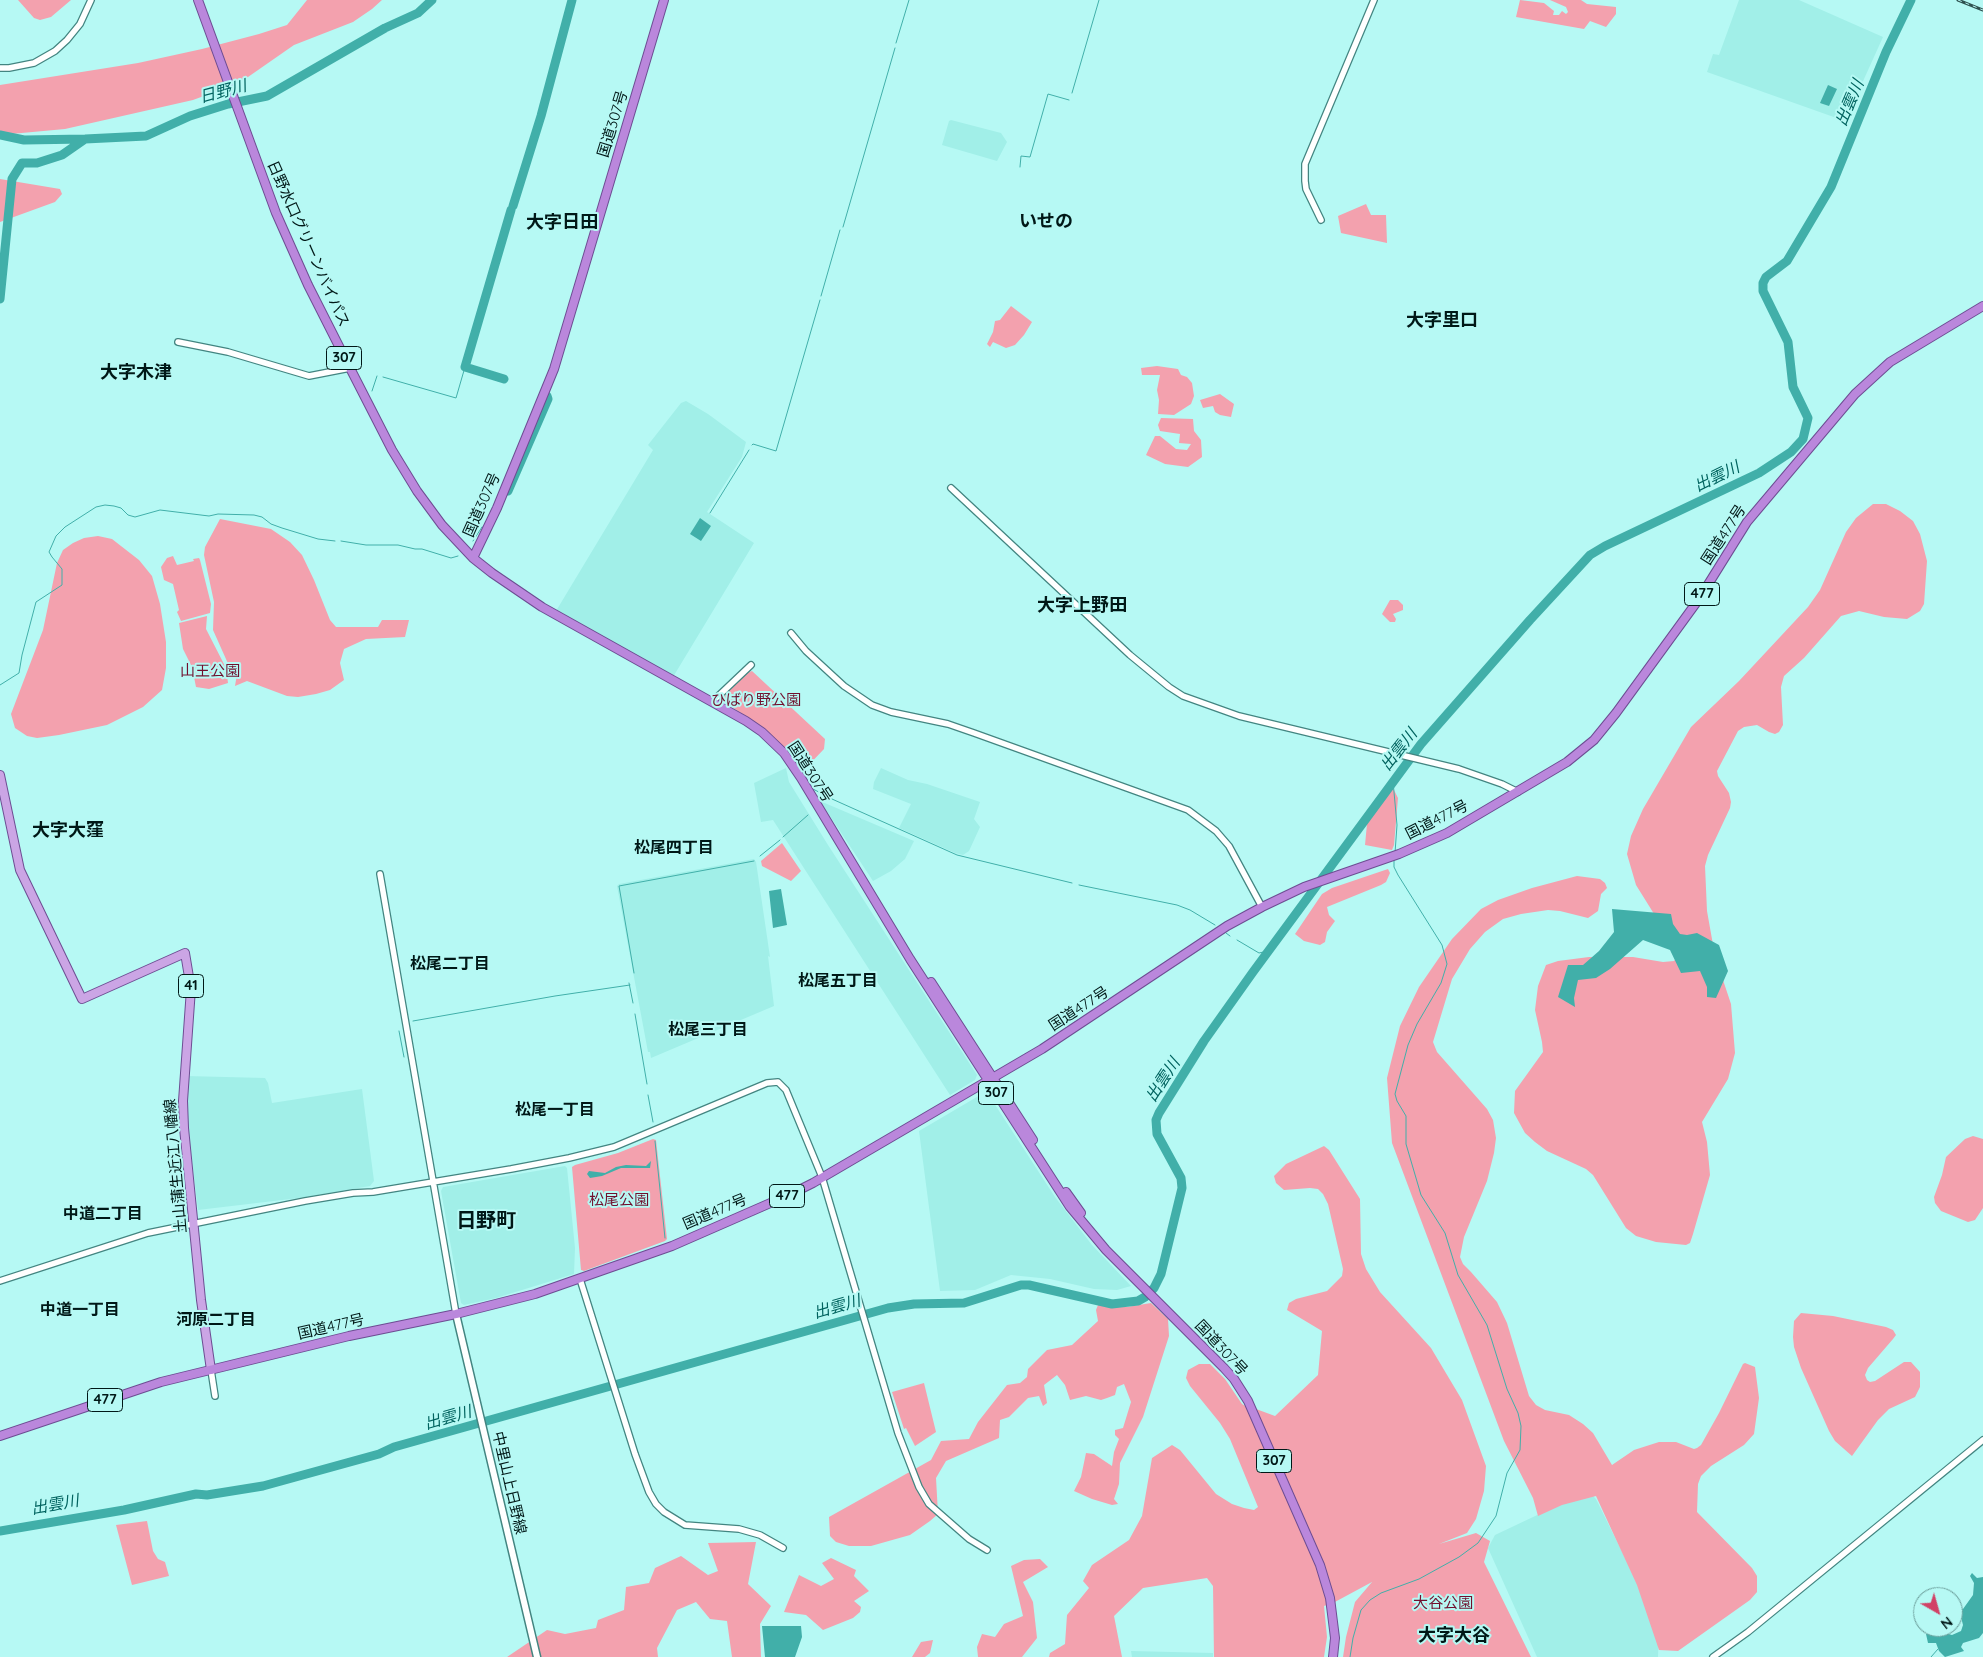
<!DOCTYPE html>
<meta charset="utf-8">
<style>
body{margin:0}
#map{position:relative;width:1983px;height:1657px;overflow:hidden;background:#b6f9f4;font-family:Quicksand,sans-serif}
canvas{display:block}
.north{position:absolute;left:1913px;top:1587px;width:50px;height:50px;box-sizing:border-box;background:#b6f9f4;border:1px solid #6d9f9c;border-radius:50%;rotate:142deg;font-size:14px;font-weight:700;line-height:20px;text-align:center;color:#001817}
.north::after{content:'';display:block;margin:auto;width:18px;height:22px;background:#d14266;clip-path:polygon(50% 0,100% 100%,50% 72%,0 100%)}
</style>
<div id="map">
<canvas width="1983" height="1657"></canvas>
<div class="north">N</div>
</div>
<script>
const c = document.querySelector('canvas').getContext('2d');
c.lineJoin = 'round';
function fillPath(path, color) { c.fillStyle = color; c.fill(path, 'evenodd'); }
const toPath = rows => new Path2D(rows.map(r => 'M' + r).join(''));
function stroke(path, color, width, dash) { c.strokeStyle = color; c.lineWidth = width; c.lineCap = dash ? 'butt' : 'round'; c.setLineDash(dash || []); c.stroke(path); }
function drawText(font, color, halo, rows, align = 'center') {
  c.font = font + ' Quicksand,"Noto Sans JP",sans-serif'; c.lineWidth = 4; c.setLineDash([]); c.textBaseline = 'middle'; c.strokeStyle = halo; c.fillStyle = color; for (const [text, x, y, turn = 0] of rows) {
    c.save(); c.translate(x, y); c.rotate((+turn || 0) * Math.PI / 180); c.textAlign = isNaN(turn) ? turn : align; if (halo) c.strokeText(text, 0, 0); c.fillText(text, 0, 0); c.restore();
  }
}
const built = toPath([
 [1739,0,1799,0,1883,37,1845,121,1707,72,1713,54,1719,55],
 [951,120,1001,133,1007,142,997,161,942,145,949,121],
 [686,401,708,414,746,442,742,457,707,512,754,543,673,677,556,611,653,450,648,445,681,403],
 [786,768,789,782,828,845,977,1075,975,1080,950,1095,773,820,761,822,754,783],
 [881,768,908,780,927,784,980,802,974,819,980,827,969,851,963,855,955,853,899,828,911,804,873,789,874,782],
 [820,801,914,841,905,859,891,871,873,881],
 [754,859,756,862,770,957,768,956,774,1006,651,1058,650,1052,648,1052,617,886,619,884],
 [186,1076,265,1078,268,1083,272,1103,362,1089,374,1181,370,1186,299,1198,198,1210,188,1129],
 [982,1094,990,1097,1055,1197,1092,1245,1131,1286,1117,1290,1094,1289,1050,1279,1011,1275,975,1290,940,1291,919,1131],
 [565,1166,567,1168,575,1248,574,1274,496,1298,464,1305,461,1303,441,1191,443,1187],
 [1588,1491,1596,1499,1659,1627,1658,1657,1537,1657,1488,1548,1495,1535],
 [1131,1651,1213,1653,1213,1657,1132,1657]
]);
const green = toPath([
 [18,0,71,0,51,17,40,20,34,18],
 [307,0,382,0,372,9,353,22,294,45,248,77,231,86,193,100,65,129,0,135,0,85,138,63,202,49,259,34,287,25],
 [1520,0,1544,3,1554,11,1553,15,1559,15,1562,11,1566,14,1568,12,1566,7,1550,0,1581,0,1587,4,1616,7,1616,14,1606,27,1590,21,1584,29,1516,17],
 [0,179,60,189,62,194,55,202,0,222],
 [1366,204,1371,215,1386,215,1387,243,1341,233,1338,216],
 [1011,306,1032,322,1024,335,1015,345,1006,348,993,342,990,347,987,344,993,332,995,321,1000,320],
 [1157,366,1178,369,1181,375,1187,377,1192,383,1194,396,1191,404,1174,415,1158,414,1159,400,1157,390,1160,375,1142,375,1141,368],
 [1220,394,1234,404,1231,417,1220,415,1215,412,1213,406,1203,408,1200,400],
 [1161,418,1193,419,1194,431,1201,440,1202,457,1188,467,1165,464,1146,455,1155,436,1160,436,1176,449,1187,450,1191,444,1179,443,1180,434,1160,431,1158,425],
 [1873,504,1886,504,1900,511,1913,521,1920,534,1927,561,1924,604,1920,611,1907,619,1884,617,1859,611,1841,616,1804,658,1784,676,1781,687,1783,725,1779,732,1775,734,1769,732,1757,725,1744,727,1738,731,1717,771,1718,776,1729,793,1731,802,1730,808,1708,855,1705,866,1707,911,1715,956,1731,1004,1735,1053,1728,1079,1702,1122,1707,1142,1710,1175,1693,1234,1690,1243,1686,1245,1656,1242,1636,1236,1626,1228,1593,1175,1586,1169,1547,1151,1535,1142,1525,1133,1514,1113,1515,1091,1543,1052,1542,1042,1535,1010,1538,986,1546,965,1558,961,1589,957,1633,957,1663,962,1674,961,1679,954,1636,885,1627,854,1631,836,1643,809,1691,727,1739,681,1808,607,1820,590,1846,532,1856,518],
 [220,519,271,529,290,542,302,555,314,580,330,620,336,627,378,627,382,620,409,620,405,637,366,639,344,649,340,663,344,680,330,690,316,694,298,697,287,696,247,681,235,686,237,674,230,668,213,630,214,602,204,555,205,547],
 [98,536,112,539,139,560,152,576,160,604,166,642,166,668,162,690,143,707,107,725,59,735,37,738,27,736,15,728,11,714,43,630,57,563,63,550,73,543,84,538],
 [173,556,177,565,194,561,193,559,199,558,200,560,211,604,210,613,181,621,177,612,179,610,173,584,164,580,161,567,167,558],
 [1390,600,1398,600,1403,605,1403,610,1393,614,1396,619,1395,622,1390,622,1382,614],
 [207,616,206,629,226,668,228,683,209,689,196,687,192,667,183,649,179,623],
 [752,671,825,739,824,749,803,771,788,751,765,730,722,700,725,693,747,673],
 [1393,788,1398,798,1394,845,1392,850,1365,845,1367,824],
 [782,843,801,871,791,881,762,866,761,861],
 [1388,869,1390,873,1386,882,1381,885,1327,907,1329,915,1335,921,1327,932,1325,942,1320,945,1304,941,1295,934,1322,894,1332,888],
 [1577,876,1600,879,1605,883,1607,888,1601,894,1598,911,1588,918,1560,911,1548,910,1521,914,1503,919,1485,932,1470,949,1452,979,1433,1042,1437,1052,1487,1109,1493,1120,1496,1138,1494,1153,1487,1181,1464,1237,1460,1257,1463,1264,1471,1272,1497,1302,1507,1323,1529,1396,1536,1405,1545,1410,1569,1415,1583,1424,1593,1433,1612,1465,1634,1450,1659,1442,1676,1442,1694,1449,1697,1448,1701,1445,1719,1413,1743,1364,1745,1363,1755,1367,1759,1398,1754,1434,1744,1445,1711,1466,1701,1476,1698,1484,1697,1512,1752,1568,1757,1576,1757,1592,1750,1600,1678,1651,1659,1650,1637,1585,1596,1496,1562,1505,1538,1516,1533,1498,1504,1441,1392,1143,1387,1078,1400,1026,1419,987,1452,939,1481,909,1498,900,1532,888],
 [1973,1136,1983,1139,1983,1208,1975,1220,1968,1222,1941,1211,1935,1203,1934,1197,1942,1175,1946,1157,1965,1139],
 [653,1139,656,1140,667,1239,665,1241,584,1271,581,1270,572,1167,575,1165,618,1153],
 [1324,1146,1329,1150,1360,1199,1361,1254,1366,1269,1380,1292,1431,1348,1462,1400,1486,1466,1484,1491,1476,1519,1467,1533,1439,1544,1476,1533,1490,1541,1484,1562,1531,1657,1343,1657,1346,1637,1355,1602,1372,1582,1333,1603,1324,1606,1327,1637,1324,1657,1214,1657,1213,1586,1207,1578,1143,1588,1114,1616,1122,1657,1049,1657,1050,1653,1065,1644,1067,1615,1089,1588,1083,1581,1092,1565,1129,1540,1142,1516,1152,1458,1172,1445,1180,1450,1216,1494,1232,1504,1244,1508,1254,1510,1258,1507,1230,1439,1220,1423,1190,1386,1186,1378,1188,1370,1199,1364,1210,1364,1225,1379,1242,1404,1250,1409,1256,1409,1275,1416,1318,1375,1322,1331,1287,1310,1289,1303,1296,1299,1327,1291,1342,1276,1343,1269,1328,1204,1323,1194,1318,1189,1310,1188,1284,1190,1276,1183,1274,1176,1286,1164],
 [1151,1303,1168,1319,1169,1336,1143,1417,1120,1463,1119,1484,1114,1499,1118,1504,1112,1505,1092,1499,1074,1491,1081,1477,1086,1453,1094,1454,1112,1466,1114,1452,1119,1439,1115,1435,1115,1430,1123,1428,1131,1402,1124,1384,1117,1387,1115,1395,1107,1398,1101,1400,1086,1396,1070,1400,1065,1385,1057,1375,1044,1385,1047,1403,1043,1406,1039,1396,1028,1398,1009,1417,1000,1420,999,1438,946,1461,936,1478,938,1514,930,1521,910,1535,871,1546,849,1546,836,1542,830,1536,829,1517,931,1460,941,1441,969,1439,978,1422,1007,1385,1020,1383,1027,1377,1028,1369,1047,1350,1072,1345,1098,1321,1096,1310,1098,1305,1127,1307],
 [1801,1313,1833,1316,1886,1327,1893,1330,1896,1335,1893,1339,1868,1368,1865,1375,1867,1380,1870,1382,1875,1381,1904,1362,1911,1362,1920,1372,1920,1387,1915,1397,1889,1409,1878,1420,1852,1456,1835,1441,1829,1431,1801,1368,1794,1347,1793,1337,1794,1321],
 [924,1383,936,1432,915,1446,906,1428,904,1429,892,1392],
 [147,1521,153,1551,158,1559,165,1562,169,1576,132,1585,116,1525],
 [756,1542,748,1584,771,1606,760,1624,761,1657,732,1657,727,1621,710,1619,696,1602,677,1610,657,1648,658,1657,507,1657,547,1630,565,1634,596,1628,598,1620,624,1610,626,1587,649,1583,655,1568,681,1556,708,1575,718,1571,708,1543],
 [831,1558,856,1570,854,1576,869,1591,854,1601,861,1607,860,1612,853,1618,823,1630,806,1615,784,1612,799,1575,821,1586,834,1579,822,1563],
 [1040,1559,1048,1567,1023,1582,1033,1602,1037,1638,1022,1657,978,1657,977,1647,982,1634,995,1637,1004,1624,1023,1616,1011,1566,1024,1560],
 [933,1640,930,1653,925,1657,912,1657,921,1642]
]);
const water = toPath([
 [1828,85,1837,89,1829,106,1820,103],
 [700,518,711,526,701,541,690,534],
 [781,889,787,925,773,928,769,891],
 [1612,909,1671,914,1673,924,1680,934,1687,935,1697,933,1719,945,1728,971,1716,998,1707,997,1707,987,1700,971,1681,973,1670,950,1643,940,1610,969,1596,978,1578,980,1574,998,1575,1007,1558,997,1568,965,1583,965,1599,951,1614,932],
 [651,1161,650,1168,621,1168,602,1176,590,1178,587,1174,589,1171,605,1173,616,1167,626,1165,646,1166],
 [1972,1573,1977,1578,1983,1577,1983,1633,1979,1638,1963,1643,1961,1647,1964,1651,1945,1657,1939,1651,1936,1643,1928,1643,1926,1634,1942,1632,1952,1635,1961,1631,1963,1625,1961,1617,1953,1610,1963,1609,1973,1595,1974,1583,1970,1576],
 [762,1626,801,1626,802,1637,795,1657,765,1657]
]);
const stream = toPath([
 [896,43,909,0],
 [1072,93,1099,0],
 [1020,167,1021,156,1030,157,1048,94,1069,100],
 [843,227,895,48],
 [821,296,840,230],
 [383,377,456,398,465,367],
 [372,391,377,376],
 [752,445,753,444,776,451,820,300],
 [710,513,749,450],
 [341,541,366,545,398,545,415,549,422,549,451,558,458,556],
 [473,541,482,527],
 [0,685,19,673,22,655,36,602,62,585,62,569,52,557,49,552,56,536,65,527,96,507,105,505,114,506,121,508,128,515,135,517,160,510,209,516,218,514,254,515,262,517,271,524,282,528,318,539,335,541],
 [791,756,813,789,832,799,957,855,1072,883],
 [1393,781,1397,825,1395,853],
 [783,837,808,815],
 [760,856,780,840],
 [1079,885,1177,905,1190,910,1215,925],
 [1226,933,1230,936],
 [1237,940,1259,953,1268,951],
 [634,973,619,886,754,861],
 [629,983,633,1003],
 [635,1014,647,1084],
 [413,1021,555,996,630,985],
 [399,1031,404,1057],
 [648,1095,653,1122],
 [655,1141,665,1238],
 [1350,1657,1353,1638,1361,1610,1370,1600,1381,1593,1419,1579,1459,1557,1478,1543,1496,1516,1507,1473,1520,1450,1521,1426,1518,1413,1507,1389,1487,1325,1458,1275,1445,1233,1421,1195,1406,1144,1406,1116,1397,1101,1395,1094,1408,1045,1417,1024,1441,983,1447,964,1442,945,1398,875,1394,867,1394,860],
 [1931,1657,1938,1649]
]);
const river = toPath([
 [0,135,24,140,85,139,146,136,190,116,228,104,267,96,385,28,418,13,432,0],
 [513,206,541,116,572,0],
 [0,299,12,179,22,163,37,163,62,155,85,139],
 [504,379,465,367,511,210],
 [508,491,548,399,547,396],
 [0,1531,124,1510,196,1494,207,1495,263,1486,379,1454,394,1447,888,1308,914,1304,964,1303,1021,1285,1029,1285,1112,1304,1138,1301,1145,1297,1154,1288,1161,1274,1182,1188,1181,1178,1157,1134,1156,1120,1159,1113,1204,1041,1253,972,1421,744,1530,620,1590,555,1605,546,1759,473,1791,452,1803,439,1808,418,1793,387,1788,342,1763,291,1763,283,1766,277,1787,261,1831,187,1886,52,1911,0]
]);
const tertiary = toPath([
 [0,68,9,68,34,63,55,51,67,40,80,24,91,0],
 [1321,220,1306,189,1305,181,1305,164,1374,0],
 [178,342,228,352,309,376,350,368],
 [951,488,1130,655,1169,687,1183,696,1239,716,1459,769,1502,784,1518,792],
 [791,633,806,651,844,686,872,705,891,712,948,724,974,733,1188,810,1216,831,1229,846,1262,907],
 [713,701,751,665],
 [380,874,456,1314],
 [580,1279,635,1454,649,1492,656,1504,664,1512,685,1525,739,1529,760,1535,783,1548],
 [0,1281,148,1233,305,1201,353,1193,373,1192,511,1169,569,1158,614,1147,767,1083,778,1082,786,1090,822,1177,898,1433,919,1487,929,1504,969,1539,987,1550],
 [211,1370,215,1396],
 [1713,1657,1748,1632,1983,1440]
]);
const secondary = toPath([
 [456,1314,537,1657]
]);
const primary = toPath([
 [0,775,20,870,82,999,185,953,191,989,183,1101,184,1128,201,1300,211,1370]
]);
const trunk = toPath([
 [198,0,276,213,308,285,350,368,392,450,417,491,442,525,473,558,492,573,542,607,746,721,762,732,784,753,801,778,910,959,1070,1207,1106,1250,1224,1368,1234,1379,1248,1401,1320,1565,1330,1598,1335,1638,1333,1657],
 [473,558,497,508,554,369,664,0],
 [931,982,1033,1140],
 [1066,1192,1081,1213],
 [0,1436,161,1382,349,1336,456,1314,535,1294,672,1246,791,1194,813,1183,1042,1049,1227,926,1262,907,1304,887,1399,854,1447,833,1567,762,1594,740,1616,713,1699,599,1747,522,1855,394,1890,362,1983,306]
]);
const rail = toPath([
 [1958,0,1983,10]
]);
const shields = [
 [344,358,35],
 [1702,594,35],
 [191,986,25],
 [996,1093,35],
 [787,1196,35],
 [105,1400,35],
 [1274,1461,35]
];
const shieldNames = [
 ["307",344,358],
 ["477",1702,594],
 ["41",191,986],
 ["307",996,1093],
 ["477",787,1196],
 ["477",105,1400],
 ["307",1274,1461]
];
const streetNames = [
 ["国道307号",613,124,-73],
 ["日野水口グリーンバイパス",308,244,66],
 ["国道307号",482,505,-66],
 ["国道477号",1724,535,-57],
 ["国道307号",810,772,57],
 ["国道477号",1437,820,-27],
 ["国道477号",1079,1009,-33],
 ["土山蒲生近江八幡線",176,1166,-95],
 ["国道477号",715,1212,-23],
 ["国道477号",331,1327,-13],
 ["国道307号",1221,1348,47],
 ["中里山上日野線",509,1483,77]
];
const parkNames = [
 ["山王公園",210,671],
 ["ひばり野公園",756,700],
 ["松尾公園",619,1200],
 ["大谷公園",1443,1603]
];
const waterNames = [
 ["日野川",223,92,-15],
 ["出雲川",1850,103,-67],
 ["出雲川",1717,477,-26],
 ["出雲川",1399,750,-52],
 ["出雲川",1163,1080,-57],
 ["出雲川",837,1307,-16],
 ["出雲川",448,1418,-16],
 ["出雲川",55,1505,-10]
];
const neighbourhoodNames = [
 ["松尾四丁目",674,848],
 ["松尾二丁目",450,964],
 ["松尾五丁目",838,981],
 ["松尾三丁目",708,1030],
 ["松尾一丁目",555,1110],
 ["中道二丁目",103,1214],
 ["中道一丁目",80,1310],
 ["河原二丁目",216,1320]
];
const quarterNames = [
 ["いせの",1046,222],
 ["大字日田",562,223],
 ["大字里口",1442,321],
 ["大字木津",136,373],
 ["大字上野田",1082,606],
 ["大字大窪",68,831],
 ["大字大谷",1454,1636]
];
const districtNames = [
 ["日野町",486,1221]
];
fillPath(built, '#a1efe8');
fillPath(green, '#f3a1ae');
fillPath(water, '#41afa9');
stroke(stream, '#41afa9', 1);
stroke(river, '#41afa9', 9);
stroke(tertiary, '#438581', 8);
stroke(secondary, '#438581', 9);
stroke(primary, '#6d4d92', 10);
stroke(trunk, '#6d4d92', 10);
stroke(tertiary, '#fff', 5.5);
stroke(secondary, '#fff', 6);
stroke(primary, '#cba5e5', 8);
stroke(trunk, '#ba87dc', 8);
stroke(rail, '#2e514f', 3);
stroke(rail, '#b6f9f4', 1, [4]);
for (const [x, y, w] of shields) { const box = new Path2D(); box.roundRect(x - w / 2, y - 11.5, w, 23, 4); c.fillStyle = '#b6f9f4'; c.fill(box); stroke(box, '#001817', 1); }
drawText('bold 14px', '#001817', null, shieldNames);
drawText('15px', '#001817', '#b6f9f4', streetNames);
drawText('15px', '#71102e', '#b6f9f4', parkNames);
drawText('italic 16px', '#01635f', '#b6f9f4', waterNames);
drawText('bold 16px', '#001817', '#b6f9f4', neighbourhoodNames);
drawText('bold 18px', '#001817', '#b6f9f4', quarterNames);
drawText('bold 20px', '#001817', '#b6f9f4', districtNames);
</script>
